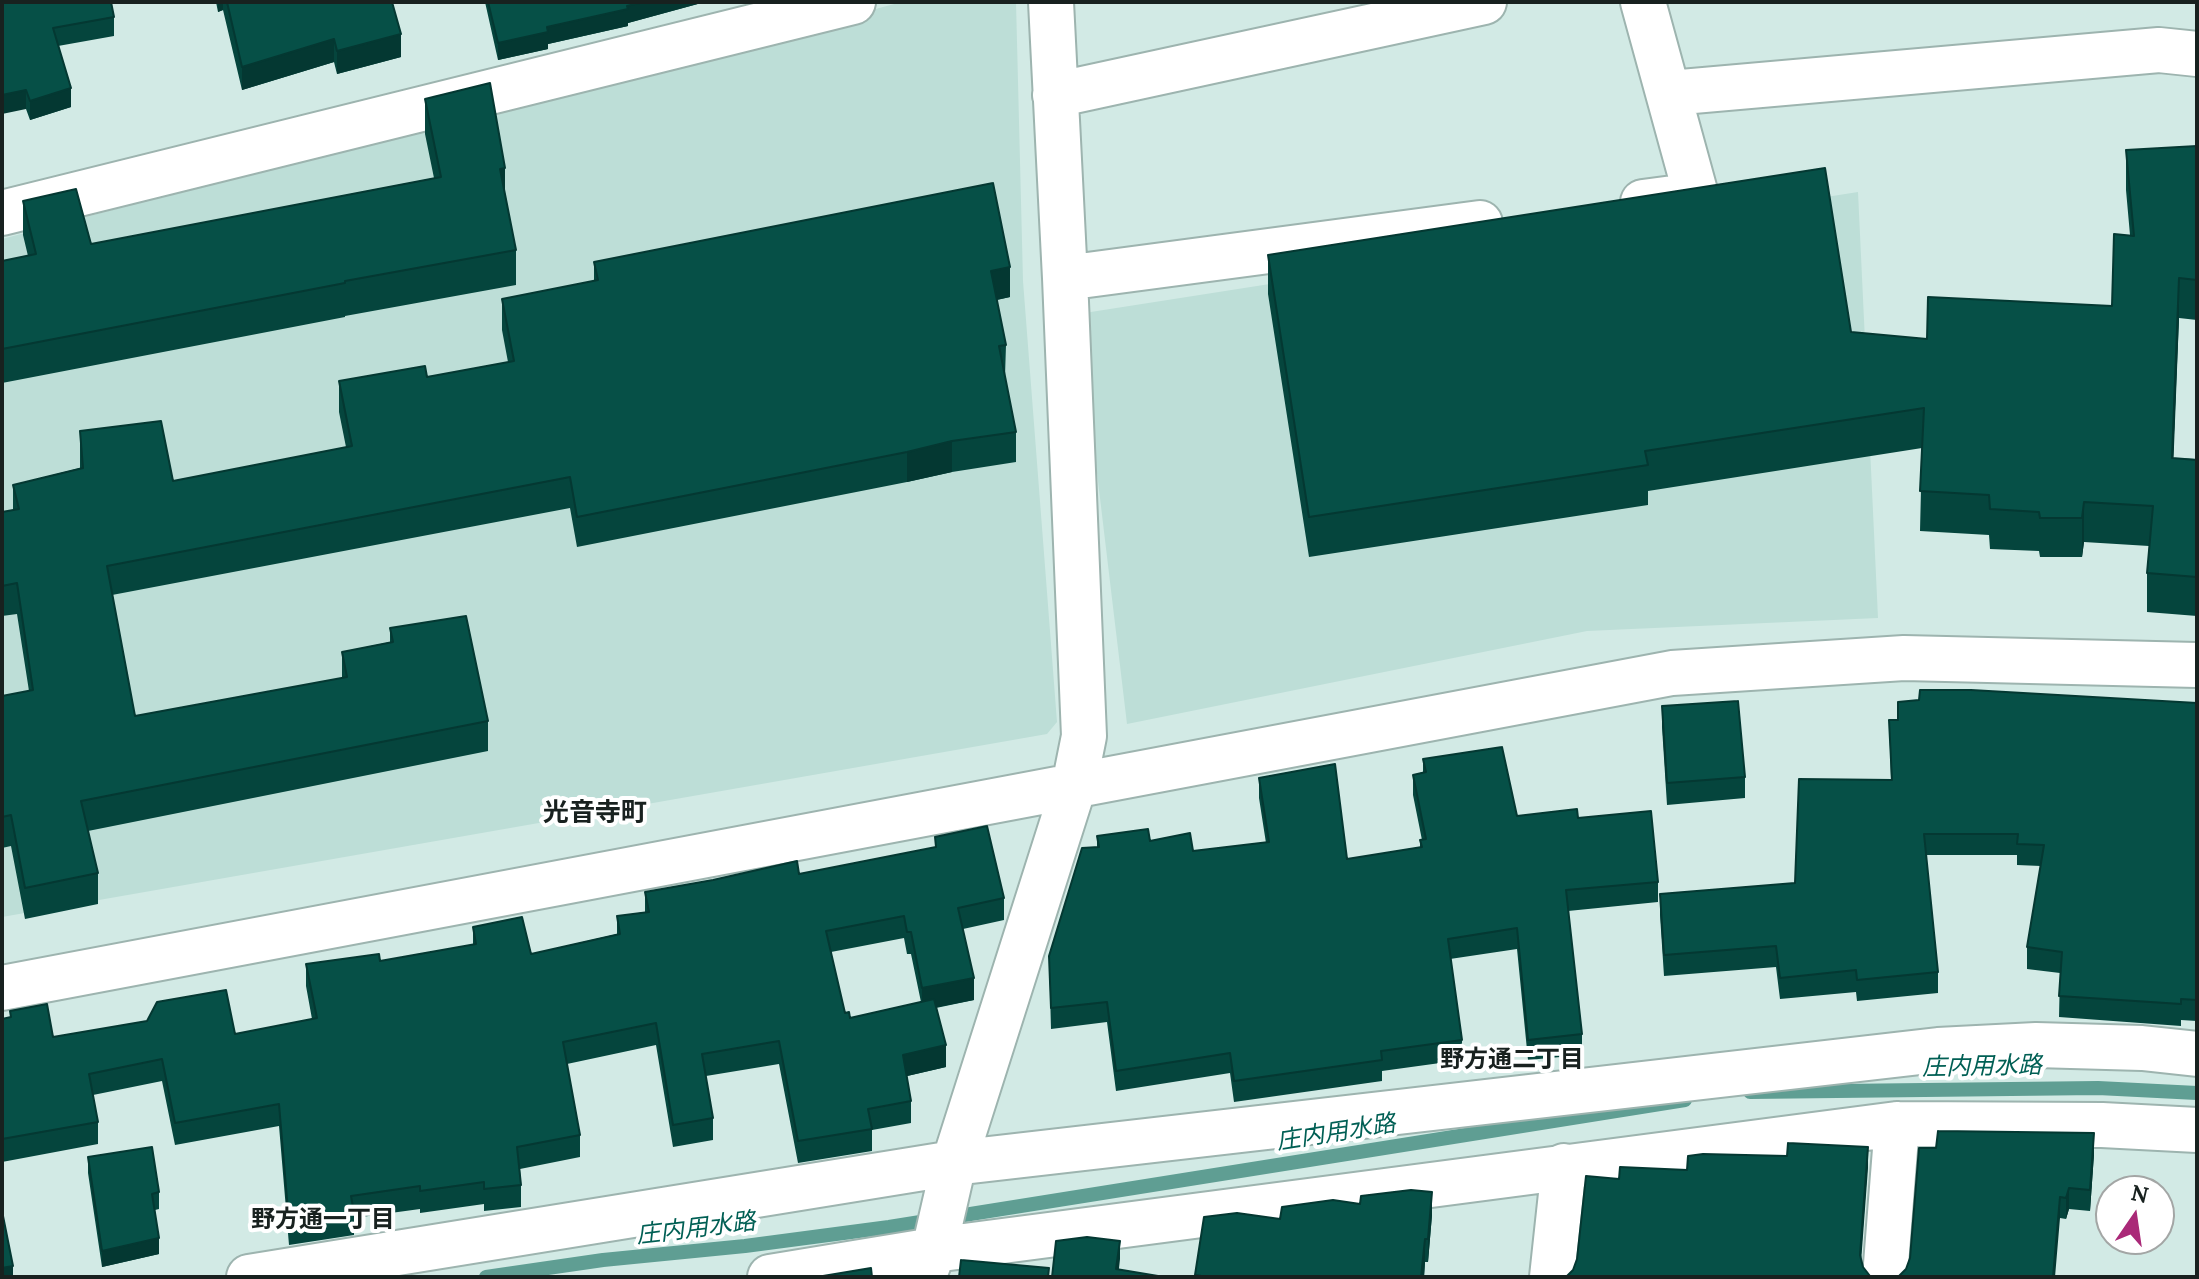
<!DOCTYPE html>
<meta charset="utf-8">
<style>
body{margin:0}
#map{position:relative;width:2199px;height:1279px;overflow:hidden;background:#d2eae5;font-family:Lora,serif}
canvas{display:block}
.frame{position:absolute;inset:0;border:4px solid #18211f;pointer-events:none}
.north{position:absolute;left:2095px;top:1175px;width:80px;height:80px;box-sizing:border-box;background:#fff;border:2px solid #a3a6a5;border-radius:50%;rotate:13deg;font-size:22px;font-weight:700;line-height:32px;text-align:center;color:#18211f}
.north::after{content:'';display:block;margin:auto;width:28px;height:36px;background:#aa2978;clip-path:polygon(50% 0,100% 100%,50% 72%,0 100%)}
</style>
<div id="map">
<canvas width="2199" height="1279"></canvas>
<div class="frame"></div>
<div class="north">N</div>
</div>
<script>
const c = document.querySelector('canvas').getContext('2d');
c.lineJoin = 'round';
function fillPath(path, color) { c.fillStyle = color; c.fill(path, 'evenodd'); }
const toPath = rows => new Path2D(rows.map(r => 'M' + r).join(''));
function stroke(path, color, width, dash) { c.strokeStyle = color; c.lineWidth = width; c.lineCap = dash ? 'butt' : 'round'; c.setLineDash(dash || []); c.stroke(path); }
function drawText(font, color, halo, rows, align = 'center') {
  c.font = font + ' Lora,"Noto Sans JP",serif'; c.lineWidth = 8; c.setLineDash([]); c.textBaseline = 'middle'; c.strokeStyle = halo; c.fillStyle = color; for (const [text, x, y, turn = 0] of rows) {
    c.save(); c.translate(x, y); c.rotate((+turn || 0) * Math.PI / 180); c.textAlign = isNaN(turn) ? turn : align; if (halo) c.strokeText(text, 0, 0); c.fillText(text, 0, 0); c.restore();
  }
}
const built = toPath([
 [902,2,1016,2,1023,281,1057,722,1047,734,2,917,2,239],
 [1858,192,1878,618,1587,631,1127,724,1078,314]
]);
const stream = toPath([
 [1750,1092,2098,1088,2197,1093],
 [486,1277,603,1260,745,1246,889,1227,1685,1100]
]);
const minor = toPath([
 [1643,2,1696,195,1643,202],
 [1670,93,2159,50,2197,54],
 [1055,95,1484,2],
 [2,213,853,2],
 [1065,278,1480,223],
 [2,988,1672,673,1904,658,2197,665],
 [924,1275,934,1250,954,1163,1074,786,1084,736,1065,278,1051,2],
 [249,1277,954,1163,1938,1050,2036,1045,2142,1048,2197,1054],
 [770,1277,934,1250,1897,1124,2102,1125,2197,1130],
 [1552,1277,1564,1166],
 [1885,1277,1897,1124]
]);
const wall = toPath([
 [2,2,114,17,114,36,58,46,71,107,30,120,26,109],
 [216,2,392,2,401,57,337,74,334,62,242,90,223,10,218,12],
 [485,2,705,2,628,23,628,26,548,44,548,49,498,60],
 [425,99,505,193,516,250,516,285,345,316,345,317,2,383,2,261,28,256,23,235,23,201,91,244,434,178,425,134],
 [2197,146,2197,320,2179,318,2173,458,2197,459,2197,616,2147,612,2147,573,2149,546,2084,542,2082,557,2040,557,2039,551,1990,549,1989,535,1920,531,1922,448,1648,491,1648,505,1309,557,1268,294,1268,255,1851,332,1927,339,2112,306,2130,235,2126,190,2126,150],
 [594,262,1010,297,997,300,1006,345,1005,376,1016,432,1016,462,952,472,907,482,577,547,570,508,112,595,135,716,342,678,342,652,390,642,390,628,488,721,488,751,88,831,98,873,98,904,25,919,11,846,2,848,2,696,29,691,17,614,2,616,2,512,13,510,13,485,80,468,80,431,173,481,346,447,339,412,339,381,427,377,508,362,502,330,502,299,594,281],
 [2197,703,2197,1021,2181,1020,2181,1026,2059,1017,2060,973,2027,969,2027,947,2041,866,2017,865,2017,855,1926,855,1938,972,1938,993,1857,1001,1856,992,1780,999,1776,967,1664,976,1660,915,1660,894,1795,883,1891,780,1889,720],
 [1662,706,1745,777,1745,798,1667,805,1662,727],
 [1423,759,1517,816,1578,818,1658,882,1658,902,1568,911,1582,1034,1582,1055,1528,1060,1517,949,1450,959,1462,1040,1462,1060,1382,1071,1382,1081,1234,1102,1230,1073,1116,1091,1107,1022,1051,1029,1049,956,1097,848,1097,836,1150,841,1193,851,1266,843,1259,798,1259,778,1347,859,1420,847,1420,840,1422,840,1413,795,1413,775,1423,772],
 [935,837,1004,898,1004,920,963,929,974,1000,936,1008,946,1067,907,1076,911,1101,911,1123,872,1130,872,1151,798,1163,779,1064,706,1076,713,1118,713,1140,673,1147,656,1045,567,1064,580,1135,580,1157,520,1169,521,1185,521,1207,484,1211,484,1204,420,1213,420,1209,354,1218,354,1235,289,1245,279,1126,175,1145,162,1081,93,1095,98,1122,98,1144,2,1162,2,1019,10,1017,10,1011,53,1037,235,1034,312,1019,306,986,306,964,380,961,473,945,473,927,531,954,617,934,617,916,645,912,645,892,799,874,935,848],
 [904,938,907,954,911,954,921,1002,850,1018,845,1013,831,952],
 [2094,1154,2090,1211,2069,1209,2066,1219,2060,1218,1898,1277],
 [88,1157,159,1192,159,1209,155,1210,159,1254,102,1267,88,1173],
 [1360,1204,1432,1215,1428,1262,1425,1262,1424,1277,1195,1277,1204,1217,1280,1219]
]);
const shadedWall = toPath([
 [218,2,223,2,223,10,218,12],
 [643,2,705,2,628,23,628,26,548,44,548,49,498,60,498,43,547,27],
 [401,34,401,57,337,74,337,51],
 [334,39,334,62,242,90,242,67],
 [71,88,71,107,30,120,30,101],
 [26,90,26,109,2,114,2,95],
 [505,168,505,202,500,169],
 [1010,267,1010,297,991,301,991,271],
 [2179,278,2179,318,2172,498,2172,458],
 [952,441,952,472,907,482,907,452],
 [2084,502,2084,542,2082,557,2082,518],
 [974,978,974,1000,922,1010,922,988],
 [946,1045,946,1067,903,1077,903,1055],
 [2094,1133,2094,1154,2090,1211,2090,1190],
 [1868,1147,1868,1168,1860,1276,1860,1255],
 [2069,1188,2069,1209,2066,1219,2066,1198],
 [1432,1192,1432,1215,1428,1262,1428,1239],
 [2060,1197,2060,1218,2055,1277,2053,1277],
 [159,1238,159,1254,102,1267,102,1251],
 [1425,1239,1425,1262,1424,1277,1421,1277],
 [1120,1241,1120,1259,1118,1277,1116,1269],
 [13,1266,13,1277,2,1277,2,1268]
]);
const building = toPath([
 [2,2,111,2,114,17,53,28,71,88,30,101,26,90,2,95,2,2],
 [227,2,392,2,401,34,337,51,334,39,242,67,227,2],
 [488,2,643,2,627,6,628,9,547,27,548,32,498,43,488,2],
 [490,83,505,168,500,169,516,250,345,281,345,283,2,349,2,261,36,254,23,201,76,189,91,244,441,177,425,99,490,83],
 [2197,146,2197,280,2179,278,2172,458,2197,460,2197,577,2147,573,2153,506,2084,502,2082,518,2040,518,2039,512,1990,509,1989,495,1920,491,1924,408,1645,451,1648,465,1309,517,1268,255,1825,168,1851,332,1927,339,1928,297,2112,306,2114,234,2134,236,2126,150,2197,146],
 [993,183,1010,267,991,271,1006,345,999,346,1016,432,952,441,907,452,577,517,570,477,107,566,135,716,347,677,342,652,393,642,390,628,466,616,488,721,81,801,98,873,25,888,11,815,2,817,2,696,33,690,17,583,2,586,2,512,19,509,13,485,83,468,80,431,161,421,173,481,352,446,339,381,425,366,427,377,514,361,502,299,598,280,594,262,993,183],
 [1920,690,1971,690,2197,703,2197,1000,2181,999,2181,1004,2059,996,2062,952,2027,947,2044,845,2017,844,2018,834,1924,834,1938,972,1857,980,1856,970,1780,978,1776,946,1664,955,1660,894,1795,883,1799,779,1892,780,1889,720,1898,720,1898,702,1919,700,1920,690],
 [1738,701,1745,777,1667,783,1662,706,1738,701],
 [1502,747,1517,816,1577,809,1578,818,1651,811,1658,882,1566,890,1582,1034,1528,1040,1517,928,1448,939,1462,1040,1381,1051,1382,1060,1234,1081,1230,1053,1116,1071,1107,1002,1051,1008,1049,956,1082,848,1099,847,1097,836,1148,829,1150,841,1190,833,1193,851,1269,842,1259,778,1335,764,1347,859,1422,847,1420,840,1426,839,1413,775,1426,772,1423,759,1502,747],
 [987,826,1004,898,958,908,974,978,922,988,911,932,907,932,904,916,826,931,845,1013,849,1012,850,1018,934,999,946,1045,903,1055,911,1101,868,1109,872,1129,798,1141,779,1041,702,1054,713,1118,673,1125,656,1023,563,1042,580,1135,517,1147,521,1185,484,1189,484,1182,420,1191,420,1186,351,1196,354,1213,289,1223,279,1104,175,1123,162,1059,89,1074,98,1122,2,1139,2,1019,11,1017,10,1011,47,1004,53,1037,147,1021,157,1002,226,990,235,1034,317,1018,306,964,379,954,380,961,476,944,473,927,522,917,531,954,620,934,617,916,649,912,645,892,713,880,797,861,799,874,936,847,935,837,987,826],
 [1938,1131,2094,1133,2090,1190,2069,1188,2066,1198,2060,1197,2053,1277,1898,1277,1906,1269,1910,1258,1919,1148,1936,1148,1938,1131],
 [1788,1143,1868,1147,1860,1255,1863,1267,1870,1276,1873,1277,1566,1277,1573,1270,1577,1259,1586,1176,1619,1179,1620,1167,1687,1170,1688,1156,1703,1154,1787,1156,1788,1143],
 [152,1147,159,1192,152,1194,159,1238,102,1251,88,1157,152,1147],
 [1411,1190,1432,1192,1428,1239,1425,1239,1421,1277,1208,1277,1195,1275,1204,1217,1237,1213,1280,1219,1282,1207,1333,1200,1360,1204,1361,1196,1411,1190],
 [2,1211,13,1266,2,1268,2,1211],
 [1087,1237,1120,1241,1116,1269,1164,1277,1052,1277,1056,1241,1087,1237],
 [961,1260,1049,1268,1048,1277,959,1277,961,1260],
 [871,1268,872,1277,823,1277,823,1276,871,1268]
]);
const neighbourhoodNames = [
 ["野方通二丁目",1512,1060],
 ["野方通一丁目",323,1220]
];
const waterNames = [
 ["庄内用水路",1982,1067,-1],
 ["庄内用水路",1336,1133,-9],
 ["庄内用水路",696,1229,-7]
];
const quarterNames = [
 ["光音寺町",595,814]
];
fillPath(built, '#bdded7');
stroke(stream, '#5f9e93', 14);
stroke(minor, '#9db4af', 48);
stroke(minor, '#fff', 44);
fillPath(wall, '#05453d');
fillPath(shadedWall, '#043832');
fillPath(building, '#065047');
stroke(building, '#043832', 2);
drawText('bold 24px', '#18211f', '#fff', neighbourhoodNames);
drawText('italic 24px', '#005f54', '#fff', waterNames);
drawText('bold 26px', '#18211f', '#fff', quarterNames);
</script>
